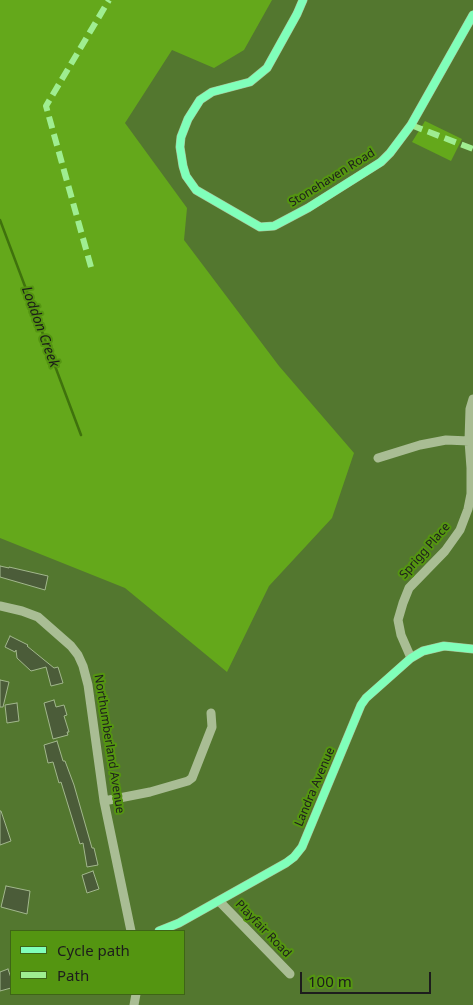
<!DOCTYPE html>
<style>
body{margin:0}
#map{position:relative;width:473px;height:1005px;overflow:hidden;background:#53772f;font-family:"Noto Sans",sans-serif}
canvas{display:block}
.legend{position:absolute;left:10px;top:930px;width:175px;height:65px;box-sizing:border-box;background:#549511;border:1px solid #3e6516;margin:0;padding:6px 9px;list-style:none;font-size:15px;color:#1d1d1d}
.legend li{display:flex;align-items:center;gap:10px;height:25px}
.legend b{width:25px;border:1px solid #3e6516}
.scale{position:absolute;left:300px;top:972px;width:131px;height:22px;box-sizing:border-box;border:2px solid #1d1d1d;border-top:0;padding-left:6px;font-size:15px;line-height:18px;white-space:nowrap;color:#1d1d1d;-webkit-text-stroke:4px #549511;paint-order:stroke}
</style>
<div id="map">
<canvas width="473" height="1005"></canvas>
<ul class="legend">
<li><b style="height:6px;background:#80ffba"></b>Cycle path</li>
<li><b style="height:6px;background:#9fed91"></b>Path</li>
</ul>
<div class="scale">100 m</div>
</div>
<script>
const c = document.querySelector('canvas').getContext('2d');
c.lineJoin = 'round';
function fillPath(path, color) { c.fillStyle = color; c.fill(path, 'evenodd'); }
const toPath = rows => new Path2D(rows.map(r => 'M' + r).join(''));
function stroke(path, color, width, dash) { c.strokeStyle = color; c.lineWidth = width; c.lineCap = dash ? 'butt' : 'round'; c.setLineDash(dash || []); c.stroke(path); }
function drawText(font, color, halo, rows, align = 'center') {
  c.font = font + ' "Noto Sans",sans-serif'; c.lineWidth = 4; c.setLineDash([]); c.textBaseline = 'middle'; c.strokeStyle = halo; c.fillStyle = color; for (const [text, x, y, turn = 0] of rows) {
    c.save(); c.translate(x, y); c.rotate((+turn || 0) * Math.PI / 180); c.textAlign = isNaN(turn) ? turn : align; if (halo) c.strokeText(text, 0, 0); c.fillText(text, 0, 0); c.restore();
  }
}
const green = toPath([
 [0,0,272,0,244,50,214,68,172,50,125,123,187,208,184,240,279,366,354,453,332,518,269,586,227,672,125,588,0,538],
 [425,121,462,139,451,161,412,142]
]);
const stream = toPath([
 [0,220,81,435]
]);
const building = toPath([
 [0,566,9,568,9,567,48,576,45,590,0,577,0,566],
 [10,636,28,645,27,646,54,668,58,667,63,683,51,686,46,667,31,671,17,658,16,650,15,652,5,647,10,636],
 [0,680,9,682,3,707,0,707,0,680],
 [54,700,56,707,64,705,67,715,64,716,69,732,67,732,68,735,53,739,44,703,54,700],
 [17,703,19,721,7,723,5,705,17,703],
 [57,741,63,761,65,761,74,785,92,848,94,848,98,865,87,867,83,843,80,844,61,782,59,783,53,762,48,763,44,745,57,741],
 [0,811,1,811,11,841,0,845,0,811],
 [93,871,99,889,87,893,82,875,93,871],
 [6,886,30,891,27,914,1,907,6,886],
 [8,969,11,978,11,988,0,991,0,972,8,969]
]);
const minor = toPath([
 [303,0,297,14,267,68,250,82,212,92,200,100,188,119,181,137,180,147,183,166,186,176,196,190,260,227,274,226,308,208,381,162,390,153,411,125,473,15],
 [378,458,420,445,446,440,469,441],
 [0,606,22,611,38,617,71,646,78,655,83,666,88,685,104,801,131,931],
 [411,658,401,635,398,620,403,603,409,588,445,551,460,530,468,509,471,494,471,468,469,441,470,409,473,399],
 [104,801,150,792,188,781,192,778,212,727,211,713],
 [219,901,290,974],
 [159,931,179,923,286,863,294,857,302,847,361,705,366,698,411,658,423,651,444,646,473,649],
 [134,1005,136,994]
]);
const quiet = toPath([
 [411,125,473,149],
 [91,267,46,106,109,0]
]);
const cycleway = toPath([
 [303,0,297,14,267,68,250,82,212,92,200,100,188,119,181,137,180,147,183,166,186,176,196,190,260,227,274,226,308,208,381,162,390,153,411,125,473,15],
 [159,931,179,923,286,863,294,857,302,847,361,705,366,698,411,658,423,651,444,646,473,649]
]);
const streetNames = [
 ["Stonehaven Road",332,178,-32],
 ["Sprigg Place",425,551,-49],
 ["Northumberland Avenue",109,744,81],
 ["Landra Avenue",315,787,-67],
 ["Playfair Road",263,929,46]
];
const waterNames = [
 ["Loddon Creek",40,327,70]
];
fillPath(green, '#64a81b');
stroke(stream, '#3f720d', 2.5);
fillPath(building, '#4b5c39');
stroke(building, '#a2b78d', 1);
stroke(minor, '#a9bd94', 9);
stroke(quiet, '#9fed91', 6, [12, 6]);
stroke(cycleway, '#80ffba', 8);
drawText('12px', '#1d1d1d', '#549511', streetNames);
drawText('italic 14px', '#1b1d19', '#549511', waterNames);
</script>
